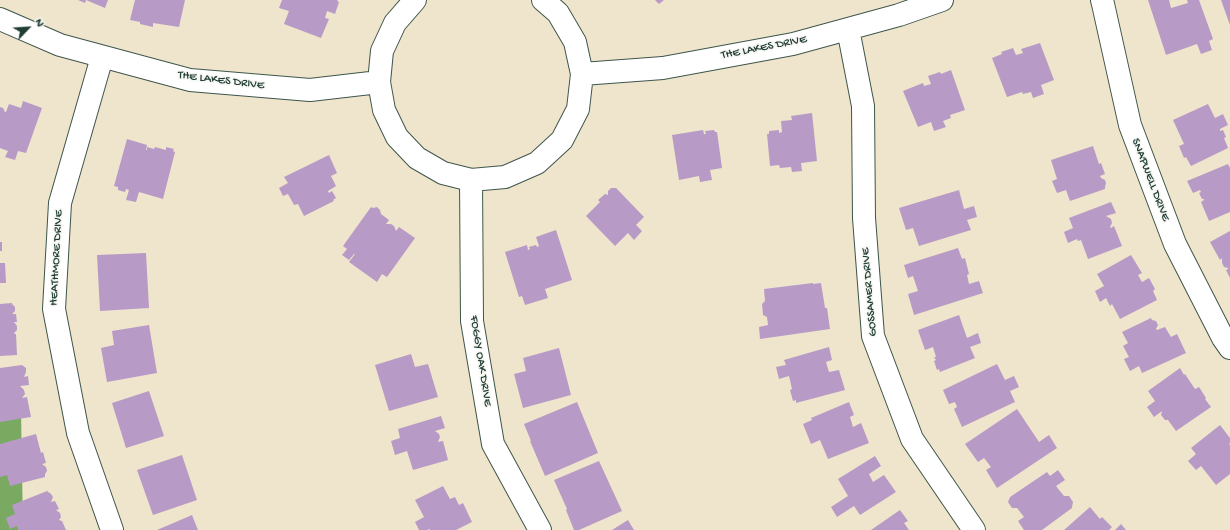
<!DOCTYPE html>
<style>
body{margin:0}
#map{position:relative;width:1230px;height:530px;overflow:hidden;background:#efe5cc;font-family:"Gochi Hand",sans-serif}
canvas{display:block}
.north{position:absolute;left:8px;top:8px;width:40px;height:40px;-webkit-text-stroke:3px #f6f6f2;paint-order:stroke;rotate:65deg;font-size:11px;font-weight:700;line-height:16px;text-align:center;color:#1f3d34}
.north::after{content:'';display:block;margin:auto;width:14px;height:18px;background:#1f3d34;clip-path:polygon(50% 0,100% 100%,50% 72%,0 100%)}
</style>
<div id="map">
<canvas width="1230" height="530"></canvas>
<div class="north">N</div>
</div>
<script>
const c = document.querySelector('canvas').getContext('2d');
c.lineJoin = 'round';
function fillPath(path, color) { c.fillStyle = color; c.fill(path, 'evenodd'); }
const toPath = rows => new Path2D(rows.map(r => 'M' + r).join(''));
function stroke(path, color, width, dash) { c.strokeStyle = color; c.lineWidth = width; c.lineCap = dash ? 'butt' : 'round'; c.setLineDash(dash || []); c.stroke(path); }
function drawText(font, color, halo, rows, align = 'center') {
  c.font = font + ' "Gochi Hand",sans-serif'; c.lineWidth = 3; c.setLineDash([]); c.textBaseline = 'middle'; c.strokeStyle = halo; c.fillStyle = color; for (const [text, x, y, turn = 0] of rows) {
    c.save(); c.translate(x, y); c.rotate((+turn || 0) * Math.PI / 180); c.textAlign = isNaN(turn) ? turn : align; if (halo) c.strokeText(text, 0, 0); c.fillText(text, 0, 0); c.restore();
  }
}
const forest = toPath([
 [0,398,21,410,23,530,0,530]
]);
const building = toPath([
 [78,0,108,0,105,8,86,0,85,3],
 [135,0,185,0,179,27,153,23,153,27,140,24,140,22,130,20],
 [282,0,338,0,337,1,339,2,335,14,327,11,325,18,329,19,321,38,284,24,289,11,279,8],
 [655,0,664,0,659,4],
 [1148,0,1169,0,1171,8,1188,3,1187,0,1199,0,1213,39,1209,41,1212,50,1201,54,1197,44,1166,55],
 [1221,0,1230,0,1230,25],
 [1040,43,1054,80,1041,85,1044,94,1033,98,1031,92,1023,94,1022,92,1007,97,992,58,1002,54,1001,52,1013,48,1016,55,1023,53,1021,49],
 [951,70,965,110,950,115,951,118,943,121,946,127,934,131,931,122,918,127,903,91,923,83,924,86,931,84,928,76,940,72,941,74],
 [23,101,42,108,26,153,18,151,15,160,5,157,8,151,0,148,0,107,3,108,5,112,6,112,9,104,21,108],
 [1208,104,1215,118,1223,114,1228,125,1220,129,1220,131,1223,130,1226,137,1224,138,1228,148,1191,166,1186,157,1184,158,1179,146,1184,144,1173,120],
 [812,113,817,161,801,163,802,171,792,172,791,167,780,168,779,165,770,166,767,134,769,134,769,131,779,130,779,133,782,132,781,121,792,120,791,116],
 [703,130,704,134,706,134,705,131,714,130,715,132,717,132,722,168,710,170,712,180,700,182,699,176,679,180,672,135],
 [127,139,147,145,146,150,147,150,147,147,154,149,155,147,166,150,166,147,174,149,173,151,175,152,163,199,139,192,136,202,126,200,129,190,126,189,125,192,118,190,118,187,114,186],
 [1093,146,1099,164,1101,163,1105,174,1100,176,1101,178,1105,180,1106,183,1105,187,1105,189,1070,201,1066,190,1057,193,1052,181,1057,179,1051,160],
 [329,155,337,173,331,176,336,186,328,191,329,193,332,191,336,198,333,200,334,201,304,216,298,204,294,205,288,194,283,196,279,188,288,183,284,177],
 [1228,164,1230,168,1230,212,1209,221,1201,202,1204,200,1204,199,1202,199,1199,193,1201,192,1200,190,1193,193,1187,181],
 [611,188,616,188,644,217,636,225,642,231,634,240,628,233,615,246,586,216,600,202,598,200,605,194,608,195,608,191],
 [959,190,964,209,974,206,977,217,967,220,971,230,919,246,913,228,906,230,899,208],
 [1111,202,1116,213,1106,216,1111,219,1112,223,1110,227,1111,228,1114,226,1122,246,1088,259,1081,240,1078,241,1077,239,1068,243,1064,232,1073,228,1069,218],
 [371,207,373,208,377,207,380,210,381,214,389,220,386,224,391,224,394,226,396,231,399,227,415,238,387,277,382,274,377,282,349,262,355,254,354,254,349,260,342,255,347,249,343,246],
 [556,230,572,280,545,289,548,298,525,305,522,296,519,297,505,252,527,245,528,250,530,249,529,247,536,245,537,247,539,246,536,237],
 [1230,231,1230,278,1226,270,1228,269,1228,268,1224,267,1222,263,1222,258,1220,260,1210,242],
 [0,242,2,242,2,251,0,251],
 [958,248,962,259,965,258,969,274,967,275,969,284,979,281,983,293,914,315,908,294,918,291,913,276,908,278,904,265],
 [146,253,149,308,100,311,97,255],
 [1131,255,1142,273,1138,275,1142,282,1149,278,1155,289,1153,291,1157,300,1120,319,1112,304,1110,306,1106,298,1100,302,1095,291,1104,286,1097,274],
 [0,263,5,263,6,283,0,283],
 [813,283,813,284,821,283,825,308,827,308,830,329,760,339,759,327,768,325,767,317,763,315,762,304,765,301,764,289],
 [12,303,12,304,15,307,15,311,12,314,16,314,17,322,14,322,17,326,17,330,14,333,15,334,16,334,17,355,0,356,0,304],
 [959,315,967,338,978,333,981,343,970,347,975,358,940,372,939,369,937,370,934,361,936,360,934,357,936,357,933,347,925,350,918,330],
 [1151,318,1152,320,1156,321,1158,325,1156,329,1157,330,1165,327,1171,337,1177,334,1186,353,1142,373,1139,366,1130,371,1124,359,1129,357,1123,346,1128,343,1122,332],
 [149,325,157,373,107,382,101,348,114,345,112,331],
 [829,347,832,360,826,362,829,372,839,370,845,390,796,403,796,400,793,401,790,390,792,389,789,376,779,379,776,367,786,365,784,360],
 [559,348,571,395,523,408,514,374,526,371,523,358],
 [411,354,415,367,428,364,438,397,389,411,375,365],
 [997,364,1005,380,1014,376,1019,387,1010,391,1015,402,962,427,954,409,957,407,955,402,949,404,943,390],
 [22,365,26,368,26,372,24,377,28,376,29,385,20,386,24,390,25,394,22,398,27,397,31,417,0,422,0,368],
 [1180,368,1184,375,1185,374,1195,389,1199,387,1206,398,1205,399,1211,407,1176,431,1168,420,1165,420,1161,415,1162,411,1154,417,1147,407,1155,401,1148,391],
 [149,391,164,436,126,448,112,403],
 [577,402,598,453,545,476,530,441,531,441,524,424],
 [849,402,854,415,850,417,853,427,861,423,869,443,828,459,820,440,811,444,803,424,812,420,811,418],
 [1017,409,1039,442,1049,435,1057,448,997,488,986,470,991,467,984,458,978,462,965,444],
 [441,416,445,428,435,431,439,434,440,437,438,442,443,441,448,460,413,470,407,451,395,455,391,441,400,438,398,429],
 [1220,425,1230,438,1230,443,1229,444,1230,445,1230,474,1216,485,1201,466,1196,470,1188,461,1196,454,1191,448],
 [36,434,41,453,43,452,46,463,42,464,46,467,47,471,45,474,45,477,10,486,7,475,0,477,0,444],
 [182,455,197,500,153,515,137,470],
 [875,456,881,466,869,474,873,482,884,475,896,492,860,515,854,506,837,517,831,507,848,496,838,479],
 [599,461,622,511,579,530,574,530,566,510,567,509,554,480],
 [1058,470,1065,480,1056,486,1064,496,1069,496,1073,502,1072,507,1072,508,1042,530,1024,530,1018,521,1024,517,1017,508,1012,508,1008,502,1010,497,1047,472,1050,476],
 [443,486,450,499,455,497,459,505,463,503,472,522,456,530,430,530,430,529,427,530,419,530,415,522,424,517,415,500],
 [47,491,51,494,53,497,51,502,55,501,59,509,56,510,60,513,61,517,59,520,62,521,66,530,18,530,17,526,10,529,6,518,15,514,12,505],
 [1090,507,1100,519,1102,517,1112,527,1109,530,1064,530],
 [900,510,908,521,904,523,909,530,871,530],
 [192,515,198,530,157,530],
 [628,520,634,530,612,530],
 [1121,524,1126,530,1115,530]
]);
const minor = toPath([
 [415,0,395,23,382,51,379,82,384,110,397,137,417,158,443,173,471,180,505,177,537,163,562,140,578,109,582,74,575,42,558,13,543,0],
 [1102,0,1103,4,1130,125,1175,244,1223,338,1230,348],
 [0,19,60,45,190,80,310,90,379,82],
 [848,29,863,106,864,218,873,336,912,439,974,530],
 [102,57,60,203,54,309,78,433,112,530],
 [582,74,663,68,793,44,899,15,942,0],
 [471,180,472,321,493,444,540,530]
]);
const streetNames = [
 ["THE LAKES DRIVE",764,48,-11],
 ["THE LAKES DRIVE",221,81,7],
 ["SNAPWELL DRIVE",1150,180,69],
 ["HEATHMORE DRIVE",57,258,-87],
 ["GOSSAMER DRIVE",870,292,-95],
 ["FOGGY OAK DRIVE",480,361,81]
];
fillPath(forest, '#7aa962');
fillPath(building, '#b89ac6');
stroke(minor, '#3e564b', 24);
stroke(minor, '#fff', 22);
drawText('12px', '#1f3d34', '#f6f6f2', streetNames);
</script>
